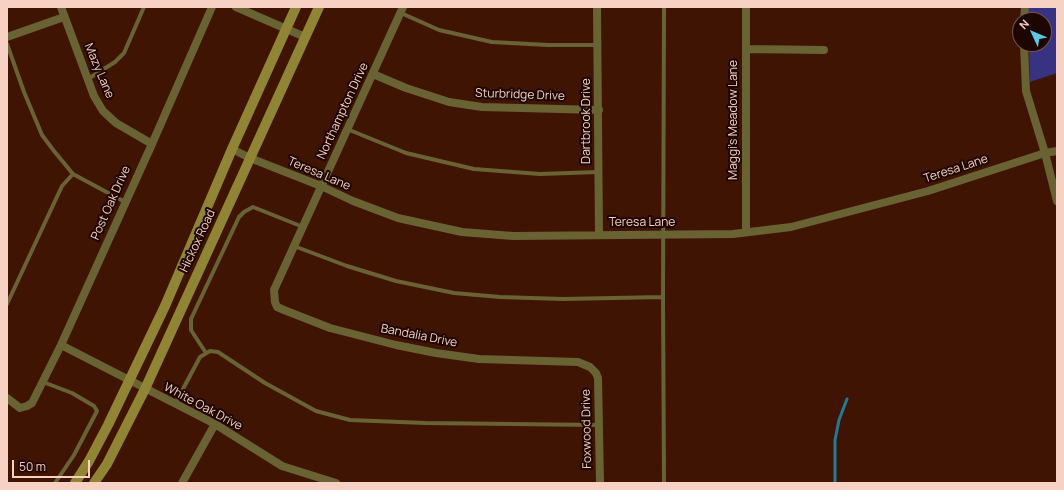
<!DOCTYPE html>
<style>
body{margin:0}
#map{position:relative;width:1064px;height:490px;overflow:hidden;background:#401403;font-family:Manrope,sans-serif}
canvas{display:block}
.frame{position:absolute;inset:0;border:8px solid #f7d1c3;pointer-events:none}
.north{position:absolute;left:1012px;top:12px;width:40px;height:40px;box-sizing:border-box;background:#1d0500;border:1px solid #74574e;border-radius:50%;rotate:314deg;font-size:11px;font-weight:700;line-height:16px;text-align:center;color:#f7d1c3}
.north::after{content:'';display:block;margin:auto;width:14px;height:18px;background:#5dc7e8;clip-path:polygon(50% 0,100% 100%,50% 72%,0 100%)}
.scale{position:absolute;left:12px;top:460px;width:78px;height:18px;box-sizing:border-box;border:2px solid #f7d1c3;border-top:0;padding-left:5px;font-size:12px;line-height:14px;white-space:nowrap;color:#f7d1c3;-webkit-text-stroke:3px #1d0500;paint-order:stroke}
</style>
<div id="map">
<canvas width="1064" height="490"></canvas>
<div class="frame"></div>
<div class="north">N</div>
<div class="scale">50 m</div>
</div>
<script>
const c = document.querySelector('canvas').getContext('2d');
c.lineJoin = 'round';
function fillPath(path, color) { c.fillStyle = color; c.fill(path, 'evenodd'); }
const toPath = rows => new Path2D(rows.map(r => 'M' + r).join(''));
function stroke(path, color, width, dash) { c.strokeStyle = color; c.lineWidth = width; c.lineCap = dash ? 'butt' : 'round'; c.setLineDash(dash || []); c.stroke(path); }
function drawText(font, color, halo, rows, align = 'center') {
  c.font = font + ' Manrope,sans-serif'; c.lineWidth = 4; c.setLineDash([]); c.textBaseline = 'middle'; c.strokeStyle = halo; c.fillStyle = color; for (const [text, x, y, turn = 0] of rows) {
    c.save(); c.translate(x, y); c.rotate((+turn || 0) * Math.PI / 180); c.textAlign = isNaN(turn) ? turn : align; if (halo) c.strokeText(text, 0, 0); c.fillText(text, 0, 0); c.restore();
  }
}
const green = toPath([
 [1027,7,1057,7,1057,73,1030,82,1029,44,1044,44,1044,20,1028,20]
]);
const stream = toPath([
 [835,483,835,440,839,420,847,399]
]);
const lane = toPath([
 [401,13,439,30,492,42,548,45,598,45],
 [7,44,24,92,42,135,54,151,73,174],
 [88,79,115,62,124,53,144,7],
 [347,129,406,153,474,169,540,174,599,172],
 [294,246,347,266,396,281,454,293,500,297,563,299,663,297],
 [7,304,62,186,73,174,125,202],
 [206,353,191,330,191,319,239,217,244,212,253,207,303,227],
 [43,382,72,393,94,406,97,411,74,455,55,483],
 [175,404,200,357,210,351,218,352,265,383,316,411,350,420,425,423,599,425],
 [664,483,663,297,664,7]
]);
const street = toPath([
 [61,7,94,96,103,111,116,123,152,144],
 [236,7,305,37],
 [403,7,274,290,275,302,277,307,284,310,330,328,396,345,436,353,479,359,578,362,590,367,596,373,598,378,600,483],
 [597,7,599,234],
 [746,7,746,232],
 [1024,20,1025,7],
 [7,37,64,17],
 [1024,44,1026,91,1045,153,1057,201],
 [746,49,824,50],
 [373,74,406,88,449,102,482,107,599,110],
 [232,149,250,158,321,186,353,201,398,218,462,232,513,236,733,234,791,227,928,191,1045,153,1057,151],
 [61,345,215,424,282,466,336,483],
 [7,398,20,408,27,406,32,403,61,345,152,144,212,7],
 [182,483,215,424]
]);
const secondary = toPath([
 [75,483,89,461,108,425,165,306,232,149,296,7],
 [94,483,107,464,145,389,319,7]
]);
const streetNames = [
 ["Mazy Lane",99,71,67],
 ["Sturbridge Drive",520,95,2],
 ["Northampton Drive",343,111,-65],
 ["Maggi's Meadow Lane",734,120,-90],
 ["Dartbrook Drive",587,121,-90],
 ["Teresa Lane",956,169,-18],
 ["Teresa Lane",319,174,23],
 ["Post Oak Drive",111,203,-66],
 ["Teresa Lane",642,223],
 ["Hickox Road",198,241,-65],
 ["Bandalia Drive",419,336,11],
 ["White Oak Drive",203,407,28],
 ["Foxwood Drive",587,429,-91]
];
fillPath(green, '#383282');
stroke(stream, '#207b95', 3);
stroke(lane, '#696233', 4);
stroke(street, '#696233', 8);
stroke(secondary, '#908534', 10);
drawText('12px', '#f7d1c3', '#1d0500', streetNames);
</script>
